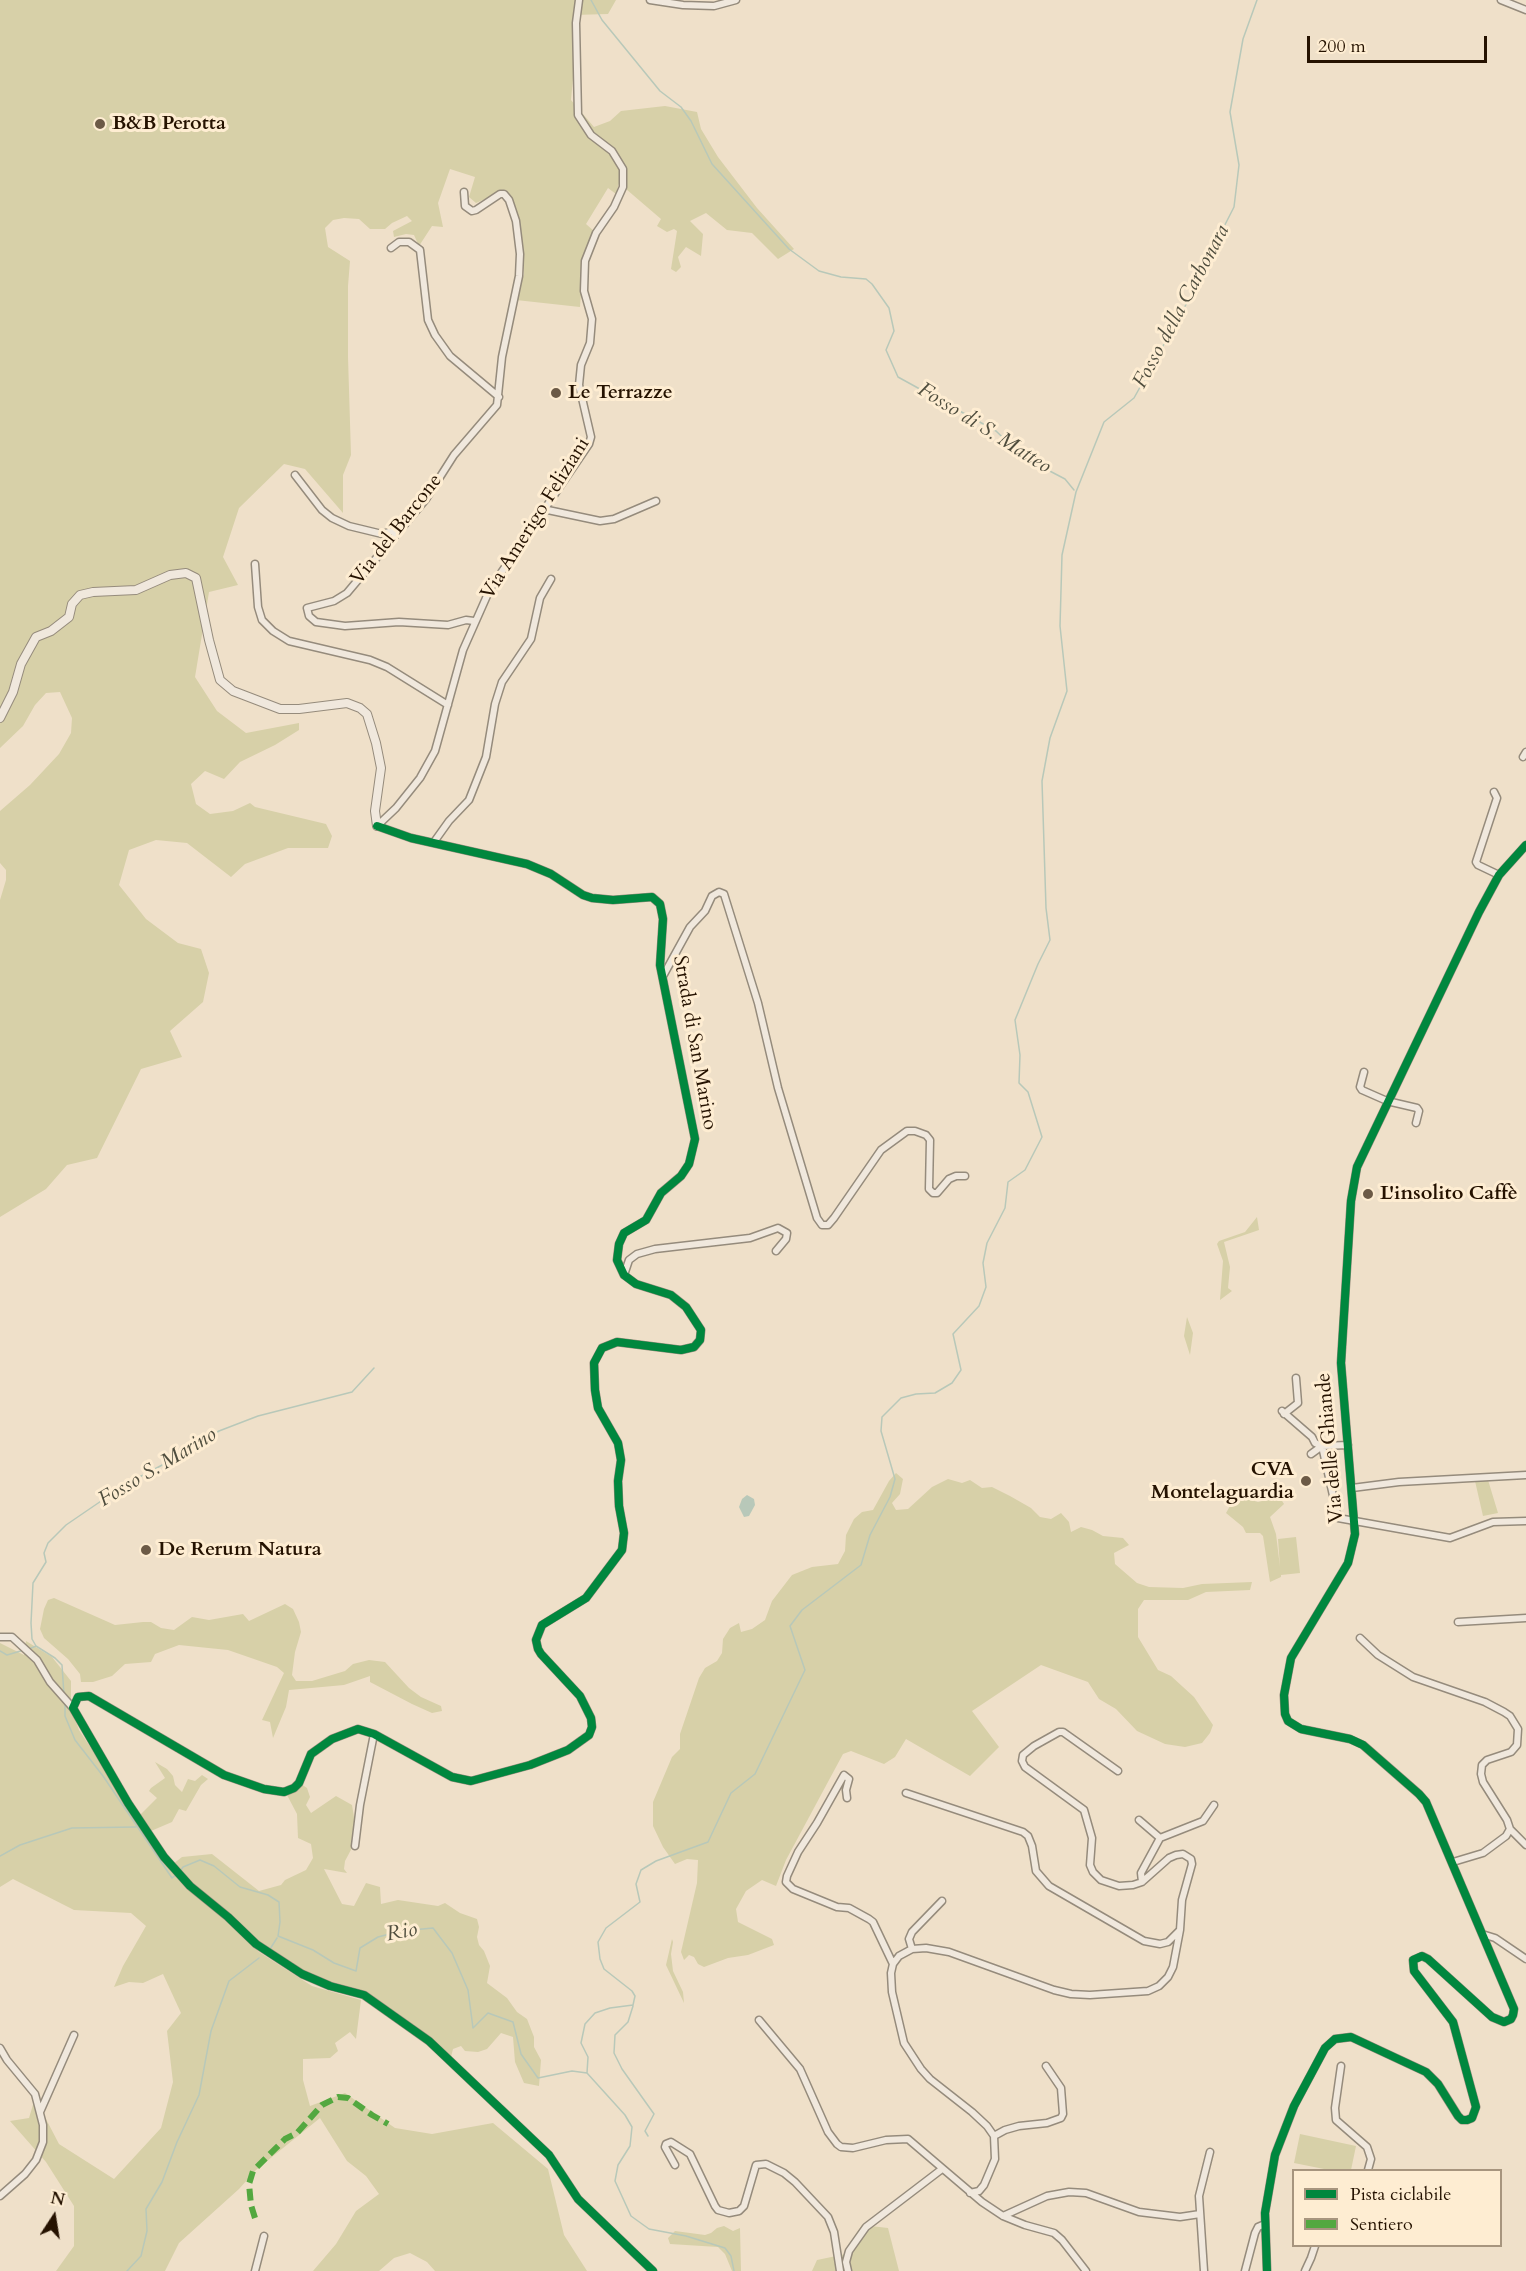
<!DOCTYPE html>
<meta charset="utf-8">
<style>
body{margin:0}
#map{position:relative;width:1526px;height:2271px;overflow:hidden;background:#efe0c9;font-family:Cardo,serif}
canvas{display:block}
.legend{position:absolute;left:1292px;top:2169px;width:210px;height:78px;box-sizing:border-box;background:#feedd2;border:2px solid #a7957e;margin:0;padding:8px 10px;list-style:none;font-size:18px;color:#251200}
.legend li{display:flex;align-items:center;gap:12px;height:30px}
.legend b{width:30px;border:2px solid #a7957e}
.north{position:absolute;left:24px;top:2187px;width:60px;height:60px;-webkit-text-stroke:4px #feedd2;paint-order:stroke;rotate:12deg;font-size:16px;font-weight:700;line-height:24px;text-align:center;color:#251200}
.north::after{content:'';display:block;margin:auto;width:21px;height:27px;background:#251200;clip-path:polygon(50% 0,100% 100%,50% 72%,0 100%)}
.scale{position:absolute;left:1307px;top:36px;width:180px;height:27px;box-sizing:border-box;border:3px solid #251200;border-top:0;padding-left:8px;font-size:18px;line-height:21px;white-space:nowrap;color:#251200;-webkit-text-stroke:4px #feedd2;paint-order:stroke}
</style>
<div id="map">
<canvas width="1526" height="2271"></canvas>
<ul class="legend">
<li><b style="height:8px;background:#00873e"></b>Pista ciclabile</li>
<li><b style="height:8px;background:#53a840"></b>Sentiero</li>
</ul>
<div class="north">N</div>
<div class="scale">200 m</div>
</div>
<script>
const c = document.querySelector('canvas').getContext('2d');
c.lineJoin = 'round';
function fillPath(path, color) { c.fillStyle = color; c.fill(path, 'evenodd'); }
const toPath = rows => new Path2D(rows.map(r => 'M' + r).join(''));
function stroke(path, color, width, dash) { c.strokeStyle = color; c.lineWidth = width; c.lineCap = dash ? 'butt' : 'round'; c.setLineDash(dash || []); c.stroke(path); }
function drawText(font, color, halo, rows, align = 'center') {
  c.font = font + ' Cardo,serif'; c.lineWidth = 6; c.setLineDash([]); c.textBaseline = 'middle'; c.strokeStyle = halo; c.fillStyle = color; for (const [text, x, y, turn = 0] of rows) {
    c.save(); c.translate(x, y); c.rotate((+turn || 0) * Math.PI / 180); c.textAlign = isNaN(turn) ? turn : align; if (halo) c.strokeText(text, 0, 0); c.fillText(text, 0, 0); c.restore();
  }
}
const green = toPath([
 [0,0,616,0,608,14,574,15,575,57,571,100,594,127,610,121,621,111,665,106,697,112,701,129,718,157,757,208,794,249,778,259,752,233,727,230,706,213,690,221,703,234,701,256,686,247,678,257,681,267,676,272,671,269,677,231,674,229,667,232,657,226,661,219,619,183,616,194,608,188,586,224,595,232,584,254,580,307,516,300,524,274,521,242,506,190,476,203,469,197,475,177,450,169,438,203,443,227,432,226,419,246,414,235,406,234,394,237,393,231,412,221,407,216,392,223,385,229,370,229,359,219,344,218,333,220,325,228,328,247,350,261,348,286,348,357,351,455,343,475,343,513,305,469,284,464,239,508,223,557,238,585,209,592,195,677,217,711,246,733,299,723,299,730,275,745,240,762,224,779,205,771,191,784,196,804,210,814,233,811,250,803,255,807,326,824,332,836,328,848,288,848,245,864,231,877,187,843,156,840,129,850,119,885,146,919,178,943,201,949,209,973,203,1002,170,1031,182,1057,141,1069,97,1158,67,1165,46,1189,0,1217,0,900,6,880,6,870,0,863,0,811,30,785,59,754,71,733,72,718,60,692,46,693,35,705,23,726,0,748],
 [1257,1217,1259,1230,1224,1242,1230,1267,1228,1288,1232,1291,1220,1300,1223,1261,1217,1244,1219,1241,1245,1232],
 [1187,1317,1193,1333,1190,1355,1184,1336],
 [896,1473,903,1479,900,1494,892,1503,896,1510,908,1509,932,1487,948,1479,962,1483,970,1480,982,1488,992,1487,1010,1496,1031,1508,1040,1517,1051,1519,1061,1513,1069,1522,1071,1532,1081,1527,1092,1530,1103,1536,1123,1538,1129,1545,1114,1553,1115,1564,1137,1583,1149,1587,1183,1588,1202,1584,1252,1582,1250,1590,1206,1592,1188,1600,1144,1600,1138,1609,1138,1637,1158,1670,1171,1676,1194,1697,1213,1725,1210,1733,1202,1743,1185,1747,1165,1744,1137,1731,1116,1709,1099,1699,1088,1682,1041,1665,972,1711,999,1747,970,1776,906,1739,895,1757,884,1764,851,1751,843,1754,786,1860,776,1886,762,1880,746,1891,736,1909,738,1922,772,1939,774,1945,748,1955,728,1958,704,1967,698,1964,694,1957,689,1955,684,1960,681,1952,697,1883,698,1860,687,1859,675,1864,663,1847,653,1826,653,1802,672,1757,680,1749,680,1734,699,1678,705,1668,717,1661,722,1653,723,1639,730,1628,739,1623,741,1632,752,1629,765,1620,772,1601,792,1575,812,1567,838,1564,845,1551,846,1535,854,1519,862,1512,873,1510,889,1481],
 [1488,1480,1498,1513,1483,1516,1475,1481],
 [1277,1493,1284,1504,1270,1517,1276,1534,1280,1567,1278,1539,1296,1537,1300,1573,1281,1575,1281,1577,1270,1582,1263,1536,1260,1533,1246,1533,1243,1527,1226,1513,1230,1506,1229,1499,1245,1498,1258,1502,1270,1499],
 [54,1598,115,1625,143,1622,151,1622,161,1628,174,1630,192,1617,209,1620,243,1614,249,1621,285,1604,293,1609,299,1622,301,1632,295,1652,292,1675,296,1681,312,1681,345,1671,353,1664,369,1660,385,1662,409,1688,421,1697,441,1706,442,1711,432,1713,412,1704,370,1682,370,1676,344,1685,289,1690,286,1707,273,1738,270,1722,262,1720,284,1673,277,1667,228,1650,179,1645,155,1654,151,1662,125,1664,112,1676,93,1682,81,1682,80,1674,68,1659,44,1638,40,1629,44,1609,48,1600],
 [26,1641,52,1657,71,1681,71,1708,79,1730,118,1789,131,1813,177,1878,229,1922,259,1952,312,1986,361,2000,356,2039,350,2032,335,2043,338,2051,330,2058,303,2059,303,2080,310,2106,345,2093,395,2128,432,2134,493,2123,548,2169,564,2235,587,2271,435,2271,427,2262,410,2253,394,2258,379,2271,313,2271,336,2244,356,2211,379,2194,366,2176,347,2161,320,2118,256,2170,239,2189,179,2243,165,2271,56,2271,74,2246,74,2206,46,2162,10,2121,29,2118,35,2098,59,2144,114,2179,161,2128,173,2082,167,2031,181,2013,163,1974,143,1983,129,1982,114,1987,123,1966,146,1926,131,1913,74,1910,13,1879,0,1887,0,1643,24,1655],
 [155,1762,167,1769,173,1776,175,1785,182,1792,188,1779,195,1781,202,1775,208,1779,201,1785,186,1811,179,1809,172,1822,151,1831,140,1815,157,1798,149,1791,151,1788,165,1778],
 [301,1784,307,1788,310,1797,306,1805,311,1813,336,1796,352,1805,355,1823,353,1846,345,1861,344,1869,347,1873,324,1869,342,1904,354,1906,366,1883,380,1887,381,1904,398,1900,438,1906,445,1903,460,1913,477,1919,479,1927,477,1937,479,1945,484,1951,490,1966,487,1983,507,1998,517,2012,527,2019,534,2037,534,2047,541,2060,539,2086,524,2083,515,2062,513,2037,501,2033,487,2049,478,2052,465,2051,461,2046,453,2049,451,2057,429,2036,367,1992,316,1979,260,1945,249,1932,201,1893,173,1864,182,1857,212,1854,259,1891,281,1885,285,1880,306,1870,313,1858,311,1844,298,1838,297,1814,287,1795],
 [672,1939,673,1942,671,1954,673,1971,683,1992,684,2003,666,1965],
 [1300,2134,1356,2146,1351,2170,1329,2170,1294,2163],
 [862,2225,888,2228,899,2271,812,2271,817,2260,846,2254,850,2243],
 [724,2226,733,2231,740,2228,741,2271,732,2271,725,2254,718,2247,670,2244,668,2238,675,2231,705,2235,711,2233,717,2228]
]);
const water = toPath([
 [747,1495,754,1499,755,1505,749,1516,744,1517,739,1507,742,1499]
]);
const stream = toPath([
 [591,0,602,20,660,91,681,107,691,121,712,164,789,249,819,271,841,277,866,279,872,284,889,308,894,331,886,350,898,377,996,431,1023,457,1065,479,1074,490],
 [36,1646,32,1639,31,1623,33,1583,46,1562,44,1553,48,1543,66,1525,126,1484,187,1452,219,1431,258,1416,352,1392,374,1368],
 [29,1649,36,1646,55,1658,62,1665,64,1695],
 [0,1651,7,1655,24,1650],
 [65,1703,65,1716,75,1740,103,1776,172,1878,177,1874],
 [0,1856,20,1845,72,1828,136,1827],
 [181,1870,183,1867,200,1860,214,1866,240,1887,268,1895,279,1902,280,1922,278,1936,313,1950,334,1963,356,1971,360,1948,378,1937,401,1931,433,1928,452,1953,468,1990,473,2028,488,2013,513,2022,521,2054,538,2078,572,2071,587,2073,625,2115,632,2127,630,2146,618,2165,615,2181,631,2216,649,2229,686,2236,725,2248,731,2256,734,2271],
 [270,1949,277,1938],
 [633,2006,628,2022,615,2035,614,2053,622,2069,654,2114,645,2131,648,2136],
 [587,2073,588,2057,581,2043,585,2024,595,2013,610,2008,633,2005,635,1996,632,1991,604,1969,600,1959,598,1942,606,1928,640,1902,636,1884,641,1870,656,1861,708,1842,731,1793,755,1774,805,1670,790,1626,802,1610,861,1565,870,1535,890,1497,895,1479,881,1431,882,1417,901,1398,916,1394,935,1393,952,1383,961,1370,953,1334,979,1306,986,1287,983,1263,987,1243,1005,1208,1008,1182,1025,1170,1042,1137,1028,1092,1019,1083,1020,1055,1015,1020,1038,964,1050,940,1046,908,1042,781,1050,738,1067,691,1060,626,1062,555,1076,492,1104,422,1134,398,1203,274,1210,254,1234,207,1239,165,1230,112,1243,39,1257,0],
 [127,2271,141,2256,147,2231,146,2209,162,2182,177,2142,199,2095,211,2031,229,1981,259,1958]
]);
const minor = toPath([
 [579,0,576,23,578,115,591,135,612,151,623,169,623,187,614,207,596,233,585,261,584,291,592,319,590,343,581,365,579,385,591,437,589,444,490,589,463,650,435,751,420,778,396,808,377,826,411,838,527,864,551,874,583,895,592,898,613,900,652,897,660,904,663,919,660,965,695,1139,689,1164,681,1176,661,1193,646,1220,624,1233,619,1244,617,1260,624,1275,636,1284,671,1295,686,1307,701,1330,700,1340,694,1347,681,1350,617,1342,602,1348,594,1363,595,1390,598,1408,618,1443,621,1460,618,1481,619,1506,624,1533,622,1550,586,1598,542,1625,536,1640,538,1649,541,1654,580,1696,591,1718,592,1727,589,1735,568,1750,530,1765,471,1781,452,1777,374,1734,358,1729,332,1739,311,1754,299,1783,294,1788,284,1792,264,1789,224,1775,89,1696,78,1697,73,1708,128,1803,164,1857,190,1886,228,1917,256,1944,302,1974,330,1986,364,1995,429,2041,549,2155,578,2199,653,2271],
 [650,0,683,5,714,6,736,0],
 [1501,0,1526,10],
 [464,192,465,206,472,211,476,210,500,194,504,194,509,200,516,221,520,254,519,276,502,357,497,405,454,455,426,499,347,593,334,601,307,608,309,616,316,622,345,626,399,622,448,625,466,620,474,621],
 [391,248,399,242,409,242,420,250,428,320,435,335,450,356,499,397],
 [295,475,322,510,332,518,349,526,382,534,400,529],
 [543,509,600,521,614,519,656,501],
 [255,564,258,607,262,620,273,631,289,641,370,660,387,667,448,705],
 [1523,757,1526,752],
 [1494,792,1497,798,1476,862,1478,865,1499,875],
 [434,842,449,821,469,800,486,757,495,704,502,682,531,639,540,598,551,579],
 [663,976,690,927,705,911,712,896,719,892,724,894,758,1003,778,1088,817,1218,822,1225,828,1225,834,1218,881,1150,907,1131,915,1131,926,1135,930,1140,929,1189,933,1193,937,1193,949,1179,956,1176,965,1176],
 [1364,1072,1360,1087,1362,1090,1387,1101,1417,1108,1419,1111,1416,1123],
 [624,1275,629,1260,637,1254,655,1249,750,1238,778,1228,787,1233,786,1239,776,1251],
 [1282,1411,1312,1437,1315,1443,1322,1446,1311,1454],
 [1284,1414,1298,1403,1296,1378],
 [1348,1445,1322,1446,1338,1518,1450,1538,1493,1522,1526,1521],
 [1352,1488,1399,1482,1526,1475],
 [1458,1622,1526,1618],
 [0,1637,12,1637,37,1660,50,1682,73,1708],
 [1360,1638,1378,1655,1413,1677,1485,1702,1504,1712,1510,1716,1518,1729,1517,1745,1511,1752,1487,1760,1482,1765,1481,1774,1483,1782,1507,1820,1510,1829,1506,1836,1483,1853,1453,1862],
 [906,1793,1023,1832,1028,1836,1032,1846,1036,1871,1049,1886,1144,1941,1160,1944,1168,1942,1179,1931],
 [847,1798,846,1790,849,1779,844,1775,817,1823,798,1852,787,1876,786,1882,793,1889,837,1907,849,1908,869,1919,873,1922,893,1964],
 [1139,1820,1160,1838],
 [1510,1829,1526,1845],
 [355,1846,360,1805,374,1734],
 [1142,1882,1141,1873,1160,1838,1203,1821,1214,1805],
 [1482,1934,1495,1938,1526,1959],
 [912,1949,909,1939,912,1932,942,1901],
 [759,2020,800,2069,828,2132,837,2144,841,2147,853,2148,886,2140,908,2139,982,2202,1003,2216,1025,2225,1054,2233,1062,2240,1086,2271],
 [0,2048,7,2060,35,2094,43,2125,43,2142,36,2160,25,2174,0,2196],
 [1341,2066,1335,2108,1336,2120,1367,2147,1371,2159,1368,2170],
 [40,2112,74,2035],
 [994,2136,1005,2130,1019,2126,1047,2123,1061,2118,1063,2114,1061,2088,1046,2066],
 [675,2165,665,2147,666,2144,671,2142,690,2154,715,2206,718,2210,729,2213,739,2211,744,2206,756,2165,766,2164,784,2173,795,2182,828,2217,834,2232,840,2271],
 [970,2193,979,2191,984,2185,995,2159,994,2136,987,2126,972,2112,930,2079,921,2069,904,2043,892,1992,891,1973,893,1964,899,1956,912,1949,926,1948,949,1952,1054,1990,1071,1994,1090,1995,1148,1991,1159,1986,1168,1977,1173,1967,1180,1930,1182,1900,1192,1864,1191,1859,1183,1854,1176,1855,1169,1858,1142,1882,1133,1885,1119,1886,1101,1880,1093,1872,1090,1865,1092,1838,1084,1810,1025,1767,1022,1761,1023,1755,1034,1746,1059,1732,1063,1732,1118,1771],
 [1003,2216,1047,2196,1069,2192,1086,2193,1139,2212,1180,2217,1200,2214],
 [255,2271,264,2236],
 [848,2271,846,2262,849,2251,866,2227,942,2169],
 [1204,2271,1199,2196,1210,2152],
 [1245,2271,1255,2233,1258,2227,1265,2224],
 [1267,2271,1265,2213,1275,2155,1294,2106,1325,2048,1335,2039,1351,2037,1426,2072,1438,2084,1458,2116,1462,2120,1467,2120,1472,2118,1476,2107,1453,2022,1414,1971,1413,1960,1422,1956,1428,1959,1492,2017,1504,2022,1511,2019,1513,2015,1514,2009,1426,1802,1419,1794,1363,1745,1350,1739,1301,1729,1288,1721,1285,1714,1284,1695,1291,1658,1348,1563,1355,1534,1341,1363,1351,1201,1357,1167,1479,912,1499,875,1526,845],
 [1305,2271,1311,2258,1315,2246]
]);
const tertiary = toPath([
 [0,718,13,692,21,664,36,637,51,631,69,617,72,604,80,595,93,592,136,590,170,575,186,573,196,578,209,640,220,680,233,691,280,709,299,709,347,703,360,708,367,714,376,743,381,768,375,811,377,826]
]);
const quiet = toPath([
 [255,2218,251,2205,249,2184,253,2171,285,2139,297,2133,322,2105,338,2097,348,2098,372,2115,388,2124]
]);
const cycleway = toPath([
 [377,826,411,838,527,864,551,874,583,895,592,898,613,900,652,897,660,904,663,919,660,965,695,1139,689,1164,681,1176,661,1193,646,1220,624,1233,619,1244,617,1260,624,1275,636,1284,671,1295,686,1307,701,1330,700,1340,694,1347,681,1350,617,1342,602,1348,594,1363,595,1390,598,1408,618,1443,621,1460,618,1481,619,1506,624,1533,622,1550,586,1598,542,1625,536,1640,538,1649,541,1654,580,1696,591,1718,592,1727,589,1735,568,1750,530,1765,471,1781,452,1777,374,1734,358,1729,332,1739,311,1754,299,1783,294,1788,284,1792,264,1789,224,1775,89,1696,78,1697,73,1708,128,1803,164,1857,190,1886,228,1917,256,1944,302,1974,330,1986,364,1995,429,2041,549,2155,578,2199,653,2271],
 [1267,2271,1265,2213,1275,2155,1294,2106,1325,2048,1335,2039,1351,2037,1426,2072,1438,2084,1458,2116,1462,2120,1467,2120,1472,2118,1476,2107,1453,2022,1414,1971,1413,1960,1422,1956,1428,1959,1492,2017,1504,2022,1511,2019,1513,2015,1514,2009,1426,1802,1419,1794,1363,1745,1350,1739,1301,1729,1288,1721,1285,1714,1284,1695,1291,1658,1348,1563,1355,1534,1341,1363,1351,1201,1357,1167,1479,912,1499,875,1526,845]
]);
const markers = [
 [100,124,6,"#6c5a46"],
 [556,393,6,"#6c5a46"],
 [1368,1194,6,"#6c5a46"],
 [1306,1481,6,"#6c5a46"],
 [146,1550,6,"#6c5a46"]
];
const poiNames = [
 ["B&B Perotta",112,124],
 ["Le Terrazze",568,393],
 ["L'insolito Caffè",1380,1194],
 ["CVA",1294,1470,"right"],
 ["Montelaguardia",1294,1493,"right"],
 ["De Rerum Natura",158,1550]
];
const streetNames = [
 ["Via Amerigo Feliziani",536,519,-58],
 ["Via del Barcone",397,530,-52],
 ["Strada di San Marino",694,1043,80],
 ["Via delle Ghiande",1331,1448,-95]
];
const waterNames = [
 ["Fosso della Carbonara",1182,307,-62],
 ["Fosso di S. Matteo",984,429,32],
 ["Fosso S. Marino",158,1468,-31],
 ["Rio",402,1933,-10]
];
fillPath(green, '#d7d0a8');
fillPath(water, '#b8c8b9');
stroke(stream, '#b8c8b9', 1.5);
stroke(minor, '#958b7c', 9);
stroke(tertiary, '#958b7c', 10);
stroke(minor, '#f0e8dd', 6);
stroke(tertiary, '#f0e8dd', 8);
stroke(quiet, '#53a840', 6, [12, 6]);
stroke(cycleway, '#00873e', 8);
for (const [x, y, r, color] of markers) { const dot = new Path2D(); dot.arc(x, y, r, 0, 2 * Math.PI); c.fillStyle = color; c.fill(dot); stroke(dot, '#feedd2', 2); }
drawText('bold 20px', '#251200', '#feedd2', poiNames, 'left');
drawText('20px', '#251200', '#feedd2', streetNames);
drawText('italic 21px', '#504e3e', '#feedd2', waterNames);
</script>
